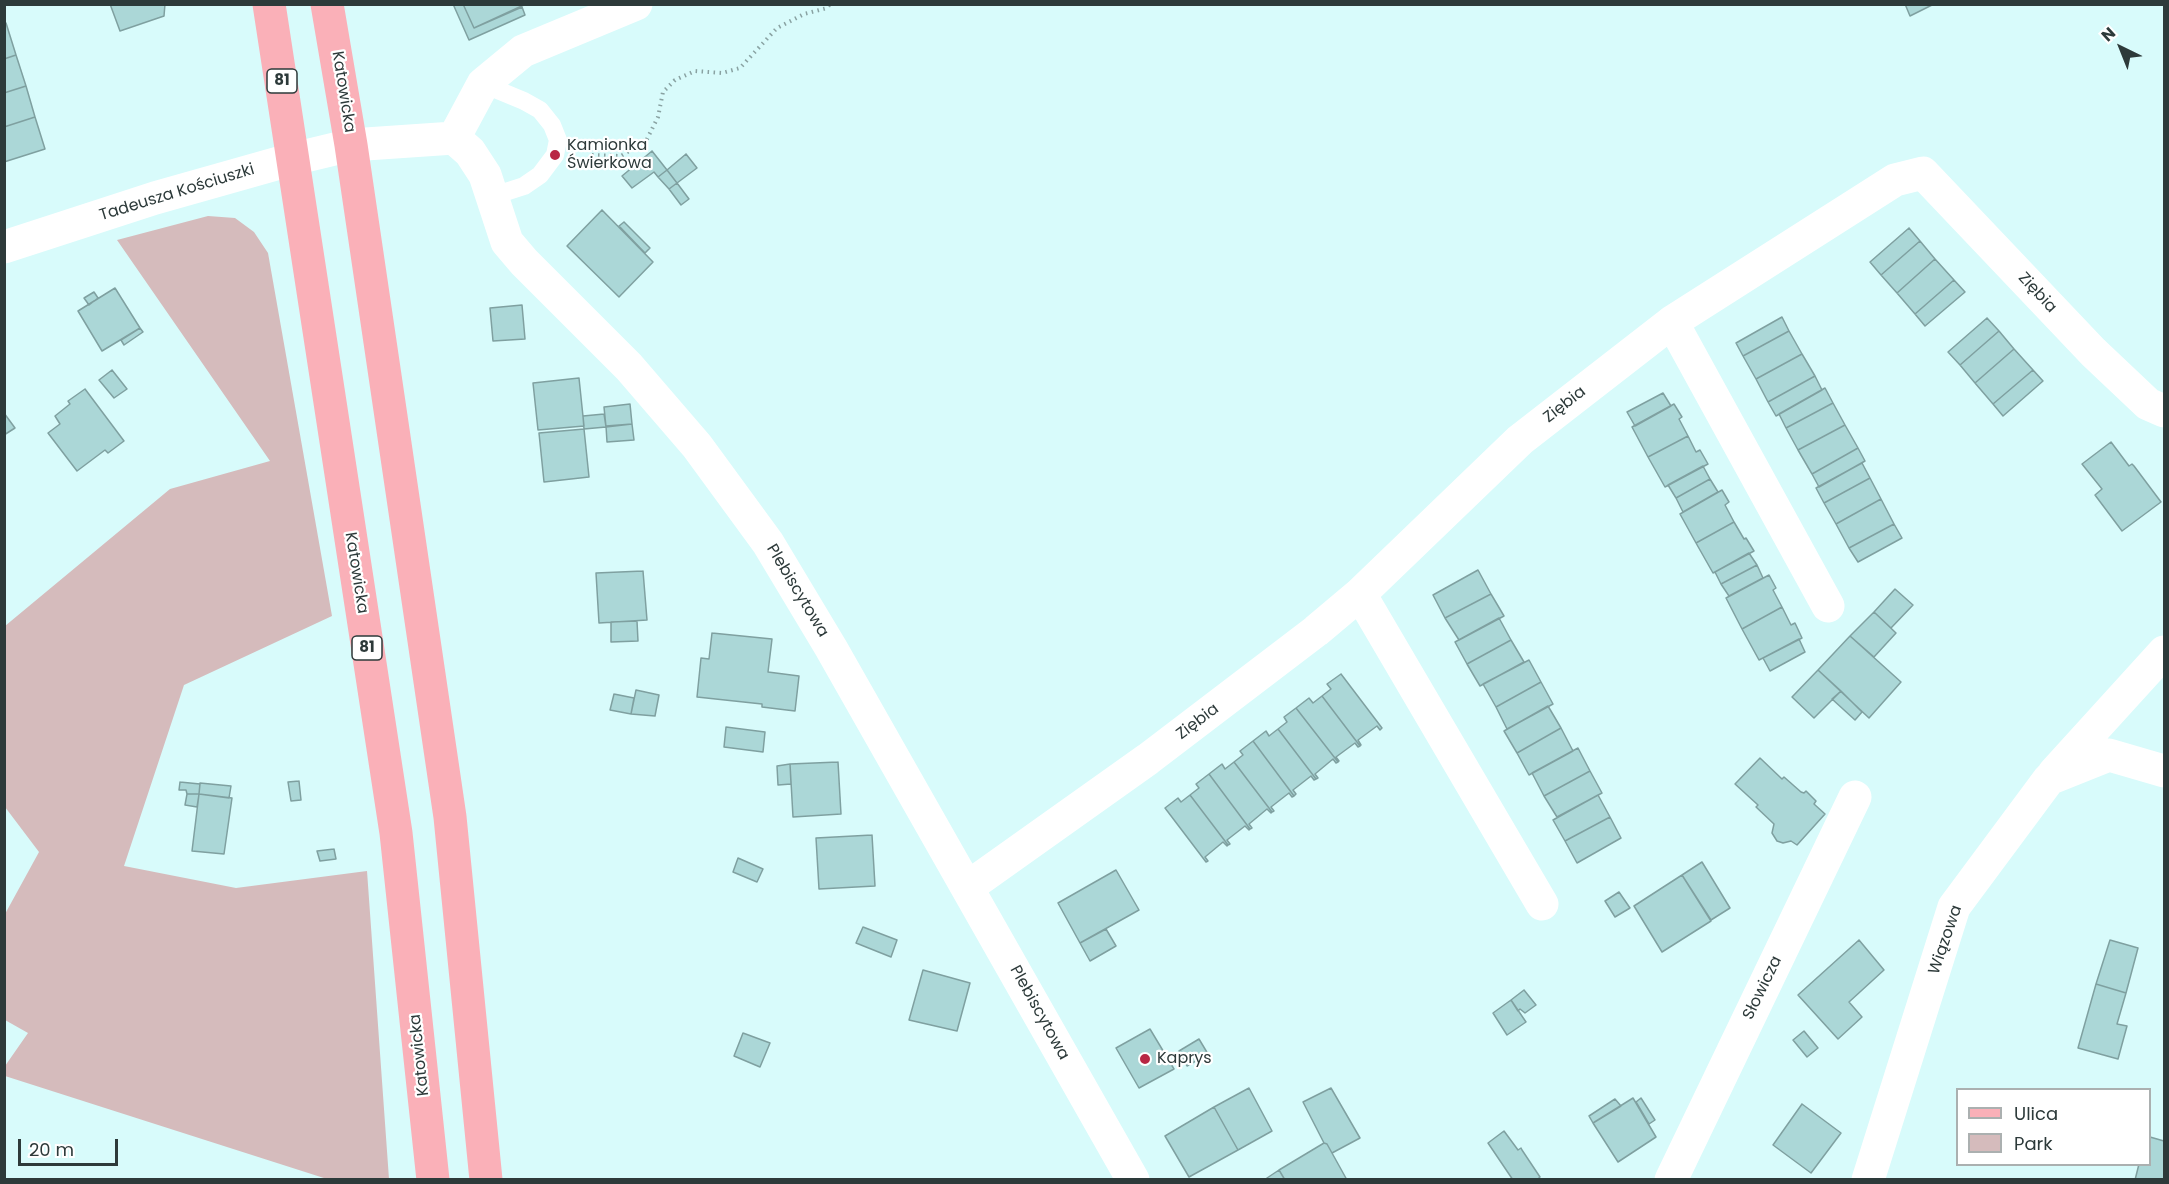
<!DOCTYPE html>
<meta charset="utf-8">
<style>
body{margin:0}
#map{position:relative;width:2169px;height:1184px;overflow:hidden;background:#d8fbfb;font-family:Poppins,sans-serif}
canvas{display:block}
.frame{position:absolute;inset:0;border:6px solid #2d3a3a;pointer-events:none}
.legend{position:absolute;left:1956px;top:1088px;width:195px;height:78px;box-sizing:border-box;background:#fff;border:2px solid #abb0b0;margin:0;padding:8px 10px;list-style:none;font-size:18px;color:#2d3a3a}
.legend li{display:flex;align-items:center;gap:12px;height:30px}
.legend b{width:30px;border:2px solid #abb0b0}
.north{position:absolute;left:2091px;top:18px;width:60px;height:60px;-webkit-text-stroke:4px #fff;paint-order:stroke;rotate:317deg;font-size:16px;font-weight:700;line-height:24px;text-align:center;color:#2d3a3a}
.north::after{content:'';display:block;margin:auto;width:21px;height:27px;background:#2d3a3a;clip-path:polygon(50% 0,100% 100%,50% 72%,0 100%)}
.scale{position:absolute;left:18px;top:1139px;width:100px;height:27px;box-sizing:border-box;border:3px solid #2d3a3a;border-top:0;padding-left:8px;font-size:18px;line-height:21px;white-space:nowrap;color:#2d3a3a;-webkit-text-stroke:4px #fff;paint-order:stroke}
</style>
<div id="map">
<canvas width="2169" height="1184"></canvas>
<div class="frame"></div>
<ul class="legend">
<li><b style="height:8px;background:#fab0b8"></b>Ulica</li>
<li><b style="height:16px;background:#d5bbbc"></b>Park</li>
</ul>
<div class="north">N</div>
<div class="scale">20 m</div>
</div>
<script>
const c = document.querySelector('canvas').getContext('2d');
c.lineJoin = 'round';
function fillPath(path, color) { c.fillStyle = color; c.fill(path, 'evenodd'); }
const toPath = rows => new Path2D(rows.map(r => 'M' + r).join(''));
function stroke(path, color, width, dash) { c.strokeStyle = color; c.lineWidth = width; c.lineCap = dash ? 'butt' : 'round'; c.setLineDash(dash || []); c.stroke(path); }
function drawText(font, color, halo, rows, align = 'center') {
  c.font = font + ' Poppins,sans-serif'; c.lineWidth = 4.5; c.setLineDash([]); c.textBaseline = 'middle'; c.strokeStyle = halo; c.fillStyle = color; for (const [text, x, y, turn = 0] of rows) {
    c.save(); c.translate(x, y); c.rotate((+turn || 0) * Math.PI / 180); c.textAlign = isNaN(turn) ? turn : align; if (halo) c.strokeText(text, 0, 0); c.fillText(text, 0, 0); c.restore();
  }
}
const green = toPath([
 [208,216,235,218,254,232,268,253,332,616,184,685,124,866,236,888,367,871,389,1179,327,1179,5,1076,5,1066,28,1033,5,1020,5,914,39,852,5,807,5,626,170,489,270,461,117,240]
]);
const building = toPath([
 [110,4,165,4,164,16,120,31,110,4],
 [453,4,463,4,474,28,522,7,525,15,469,40,453,4],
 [463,4,526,4,474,28,463,4],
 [1905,4,1934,4,1910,16,1905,4],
 [6,23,16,55,4,59,4,24,6,23],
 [16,55,26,86,4,93,4,59,16,55],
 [26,86,35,117,4,127,4,93,26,86],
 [35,117,45,149,4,162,4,127,35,117],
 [652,151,667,170,658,177,654,172,632,188,622,176,652,151],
 [686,154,697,168,677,183,667,170,686,154],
 [667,170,677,183,669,189,658,177,667,170],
 [677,183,689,199,681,205,669,189,677,183],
 [602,210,653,262,619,297,567,246,602,210],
 [624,222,650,248,645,253,619,226,624,222],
 [1909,228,1920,241,1881,275,1870,262,1909,228],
 [1920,241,1935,259,1897,293,1881,275,1920,241],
 [1935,259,1954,280,1915,314,1897,293,1935,259],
 [1954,280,1965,292,1925,326,1915,314,1954,280],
 [115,288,140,328,102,351,78,311,115,288],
 [94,292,98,298,89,305,84,298,94,292],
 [522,305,525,339,493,341,490,308,522,305],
 [1782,317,1789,331,1743,356,1736,343,1782,317],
 [1987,318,1999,331,1960,365,1948,352,1987,318],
 [140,328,143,332,124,345,121,340,140,328],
 [1789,331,1802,354,1756,379,1743,356,1789,331],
 [1999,331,2014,349,1975,383,1960,365,1999,331],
 [2014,349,2033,370,1993,404,1975,383,2014,349],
 [1802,354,1815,376,1768,402,1756,379,1802,354],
 [112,370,127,389,114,398,99,380,112,370],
 [2033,370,2043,381,2003,416,1993,404,2033,370],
 [1815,376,1822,390,1776,416,1768,402,1815,376],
 [579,378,584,426,538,430,533,383,579,378],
 [1825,388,1833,403,1786,428,1779,414,1825,388],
 [85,389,124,441,108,453,105,450,77,471,48,433,60,424,55,416,70,404,68,401,85,389],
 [1663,393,1671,406,1635,426,1627,412,1663,393],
 [1833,403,1845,425,1798,450,1786,428,1833,403],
 [630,404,632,424,606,427,604,407,630,404],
 [1674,404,1682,417,1679,419,1688,436,1648,457,1632,427,1674,404],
 [4,413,15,428,4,435,4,413],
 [604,414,606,427,584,429,583,416,604,414],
 [632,424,634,440,607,442,606,426,632,424],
 [1845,425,1858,448,1812,474,1798,450,1845,425],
 [584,429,589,477,544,482,539,433,584,429],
 [1688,436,1696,452,1700,450,1708,464,1665,487,1648,457,1688,436],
 [2111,442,2129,466,2132,464,2134,466,2161,502,2122,531,2095,495,2102,489,2082,464,2111,442],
 [1858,448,1865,461,1819,487,1812,474,1858,448],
 [1862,463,1870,478,1824,503,1816,488,1862,463],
 [1703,466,1710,479,1676,498,1668,485,1703,466],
 [1870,478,1881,499,1836,524,1824,503,1870,478],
 [1710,479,1718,492,1683,512,1676,498,1710,479],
 [1722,490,1729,502,1725,505,1734,522,1696,543,1680,514,1722,490],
 [1881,499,1894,524,1849,548,1836,524,1881,499],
 [1734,522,1744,539,1746,538,1754,551,1713,573,1696,543,1734,522],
 [1894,524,1902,538,1858,562,1849,548,1894,524],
 [1749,553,1757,565,1721,584,1715,572,1749,553],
 [1757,565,1763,578,1729,596,1721,584,1757,565],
 [1478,570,1491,594,1445,618,1433,595,1478,570],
 [643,571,647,620,599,623,596,573,643,571],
 [1769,575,1776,588,1773,590,1782,607,1742,629,1726,598,1769,575],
 [1895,589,1913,605,1891,628,1874,612,1895,589],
 [1491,594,1504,616,1459,640,1445,618,1491,594],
 [1782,607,1791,625,1795,623,1802,638,1759,660,1742,629,1782,607],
 [1874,612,1896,633,1874,657,1850,636,1874,612],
 [1499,618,1511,640,1467,664,1455,642,1499,618],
 [637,621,638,641,611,642,611,622,637,621],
 [712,633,772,639,768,672,799,676,795,711,762,707,762,704,697,697,701,658,709,659,712,633],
 [1850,636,1901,682,1869,718,1818,670,1850,636],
 [1799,639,1805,652,1770,671,1763,658,1799,639],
 [1511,640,1524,662,1480,686,1467,664,1511,640],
 [1529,660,1541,682,1496,707,1483,684,1529,660],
 [1818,670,1841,691,1814,718,1792,697,1818,670],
 [1341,674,1382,728,1380,730,1377,726,1358,740,1361,745,1360,746,1322,696,1331,689,1327,684,1341,674],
 [1541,682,1553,704,1507,729,1496,707,1541,682],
 [636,690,659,695,655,716,631,714,636,690],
 [1841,691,1862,712,1855,720,1832,699,1841,691],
 [614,694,634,698,631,714,610,710,614,694],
 [1322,696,1360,746,1358,747,1355,743,1336,757,1339,761,1338,762,1296,708,1309,698,1313,703,1322,696],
 [1548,706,1561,728,1517,753,1504,731,1548,706],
 [1296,708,1338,762,1336,763,1333,759,1315,774,1318,778,1316,779,1278,729,1287,722,1284,717,1296,708],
 [726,727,765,732,763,752,724,747,726,727],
 [1561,728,1573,751,1529,775,1517,753,1561,728],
 [1278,729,1316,779,1314,780,1311,776,1293,790,1296,794,1294,796,1253,741,1266,731,1269,736,1278,729],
 [1253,741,1294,796,1292,797,1289,793,1271,807,1274,811,1272,812,1234,762,1243,755,1240,751,1253,741],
 [1578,748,1590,771,1544,796,1532,773,1578,748],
 [1760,758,1782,779,1784,777,1801,792,1804,793,1806,791,1816,801,1814,804,1825,814,1797,845,1791,841,1783,843,1777,841,1772,833,1774,824,1756,807,1758,805,1735,784,1760,758],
 [838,762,841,814,793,817,790,764,838,762],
 [1234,762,1272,812,1271,813,1267,809,1249,824,1252,828,1250,829,1209,774,1222,764,1225,769,1234,762],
 [790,764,791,784,778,785,777,766,790,764],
 [1590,771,1602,793,1557,817,1544,796,1590,771],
 [1209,774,1250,829,1249,830,1245,826,1227,840,1230,844,1228,845,1190,795,1199,788,1196,784,1209,774],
 [299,781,301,800,291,801,288,782,299,781],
 [180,782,200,784,199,794,187,794,186,790,179,790,180,782],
 [200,783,231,786,229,798,199,794,200,783],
 [187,794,199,794,197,807,185,805,187,794],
 [199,794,232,798,224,854,192,851,199,794],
 [1190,795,1228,845,1227,846,1223,842,1205,857,1208,861,1206,862,1165,808,1178,798,1181,802,1190,795],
 [1598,795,1610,817,1565,841,1553,820,1598,795],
 [1610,817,1621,838,1577,863,1565,841,1610,817],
 [872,835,875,886,819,889,816,838,872,835],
 [334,849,336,859,320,861,317,851,334,849],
 [738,858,763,869,757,882,733,872,738,858],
 [1702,862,1730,908,1711,920,1682,875,1702,862],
 [1116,870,1139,910,1080,943,1058,903,1116,870],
 [1682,875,1711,921,1662,952,1634,906,1682,875],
 [1619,892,1630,908,1615,917,1605,901,1619,892],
 [863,927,897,940,891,957,856,943,863,927],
 [1106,929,1116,946,1090,961,1080,943,1106,929],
 [1859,940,1884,970,1849,1002,1862,1017,1838,1039,1798,995,1859,940],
 [2110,940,2138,948,2126,993,2096,984,2110,940],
 [923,970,970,983,957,1031,909,1020,923,970],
 [2096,984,2126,993,2117,1024,2127,1026,2118,1059,2078,1048,2096,984],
 [1524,990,1536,1005,1525,1013,1520,1009,1518,1011,1511,1000,1524,990],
 [1511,1000,1526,1022,1507,1035,1493,1013,1511,1000],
 [1150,1029,1174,1069,1139,1088,1116,1048,1150,1029],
 [1804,1031,1818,1048,1807,1057,1793,1040,1804,1031],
 [743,1033,770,1043,760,1067,734,1056,743,1033],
 [1199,1039,1208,1054,1187,1066,1179,1051,1199,1039],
 [1249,1088,1272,1131,1238,1150,1214,1107,1249,1088],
 [1331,1088,1360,1138,1332,1153,1327,1144,1324,1143,1303,1102,1331,1088],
 [1633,1098,1656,1137,1618,1162,1593,1123,1633,1098],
 [1641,1098,1655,1120,1649,1124,1636,1102,1641,1098],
 [1615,1099,1621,1106,1593,1123,1589,1116,1615,1099],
 [1802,1104,1841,1133,1811,1173,1773,1145,1802,1104],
 [1214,1107,1238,1150,1189,1177,1165,1136,1214,1107],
 [1504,1131,1518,1150,1521,1148,1522,1150,1540,1177,1537,1180,1513,1180,1488,1143,1504,1131],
 [2150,1137,2164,1141,2164,1180,2135,1180,2139,1164,2150,1164,2150,1137],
 [1324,1143,1327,1144,1347,1180,1285,1180,1279,1170,1324,1143],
 [1279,1170,1285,1180,1264,1180,1279,1170]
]);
const path = toPath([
 [592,155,621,156,646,141,658,117,663,92,675,80,695,71,722,73,740,68,777,28,804,14,827,8,830,4]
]);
const lane = toPath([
 [483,84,524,101,540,110,552,125,558,140,555,155,540,175,524,186,493,196]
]);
const street = toPath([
 [454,138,483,84,523,51,636,4],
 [4,247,155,198,293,159,351,145,454,138,470,152,485,175,507,242,524,262,629,367,697,446,768,543,831,648,1133,1180],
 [1672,322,1828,606],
 [1360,594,1542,904],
 [2054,773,2164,652],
 [968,887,1148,759,1316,631,1360,594,1520,440,1672,322,1895,180,1923,173,2093,352,2148,404,2164,411],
 [1671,1180,1855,797],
 [1868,1180,1954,907,2049,779,2109,755,2164,771]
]);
const primary = toPath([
 [269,4,396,833,433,1180],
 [327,4,351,145,450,817,486,1180]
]);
const markers = [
 [555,155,6,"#b82744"],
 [1145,1059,6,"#b82744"]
];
const shields = [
 [282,81,30],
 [367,648,30]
];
const shieldNames = [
 ["81",282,81],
 ["81",367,648]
];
const streetNames = [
 ["Katowicka",343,92,81],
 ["Tadeusza Kościuszki",177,193,-17],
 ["Ziębia",2037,293,47],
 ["Ziębia",1565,405,-38],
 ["Katowicka",356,573,81],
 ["Plebiscytowa",797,591,59],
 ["Ziębia",1198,722,-37],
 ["Wiązowa",1946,940,-71],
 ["Słowicza",1763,988,-64],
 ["Plebiscytowa",1039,1013,61],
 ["Katowicka",420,1055,-96]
];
const poiNames = [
 ["Kamionka",567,146],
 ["Świerkowa",567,164],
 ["Kaprys",1157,1059]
];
fillPath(green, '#d5bbbc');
fillPath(building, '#abd7d7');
stroke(building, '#7fa0a0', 1.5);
stroke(path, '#89a2a2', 4, [1.5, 4.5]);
stroke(lane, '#fff', 18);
stroke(street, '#fff', 33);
stroke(primary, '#fab0b8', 33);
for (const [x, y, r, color] of markers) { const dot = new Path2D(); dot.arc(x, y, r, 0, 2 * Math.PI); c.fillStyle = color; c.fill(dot); stroke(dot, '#fff', 2); }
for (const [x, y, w] of shields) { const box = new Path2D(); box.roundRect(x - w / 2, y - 12, w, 24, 4.5); c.fillStyle = '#fff'; c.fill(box); stroke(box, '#2d3a3a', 1.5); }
drawText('bold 15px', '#2d3a3a', null, shieldNames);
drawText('16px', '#2d3a3a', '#fff', streetNames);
drawText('16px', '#2d3a3a', '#fff', poiNames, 'left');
</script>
